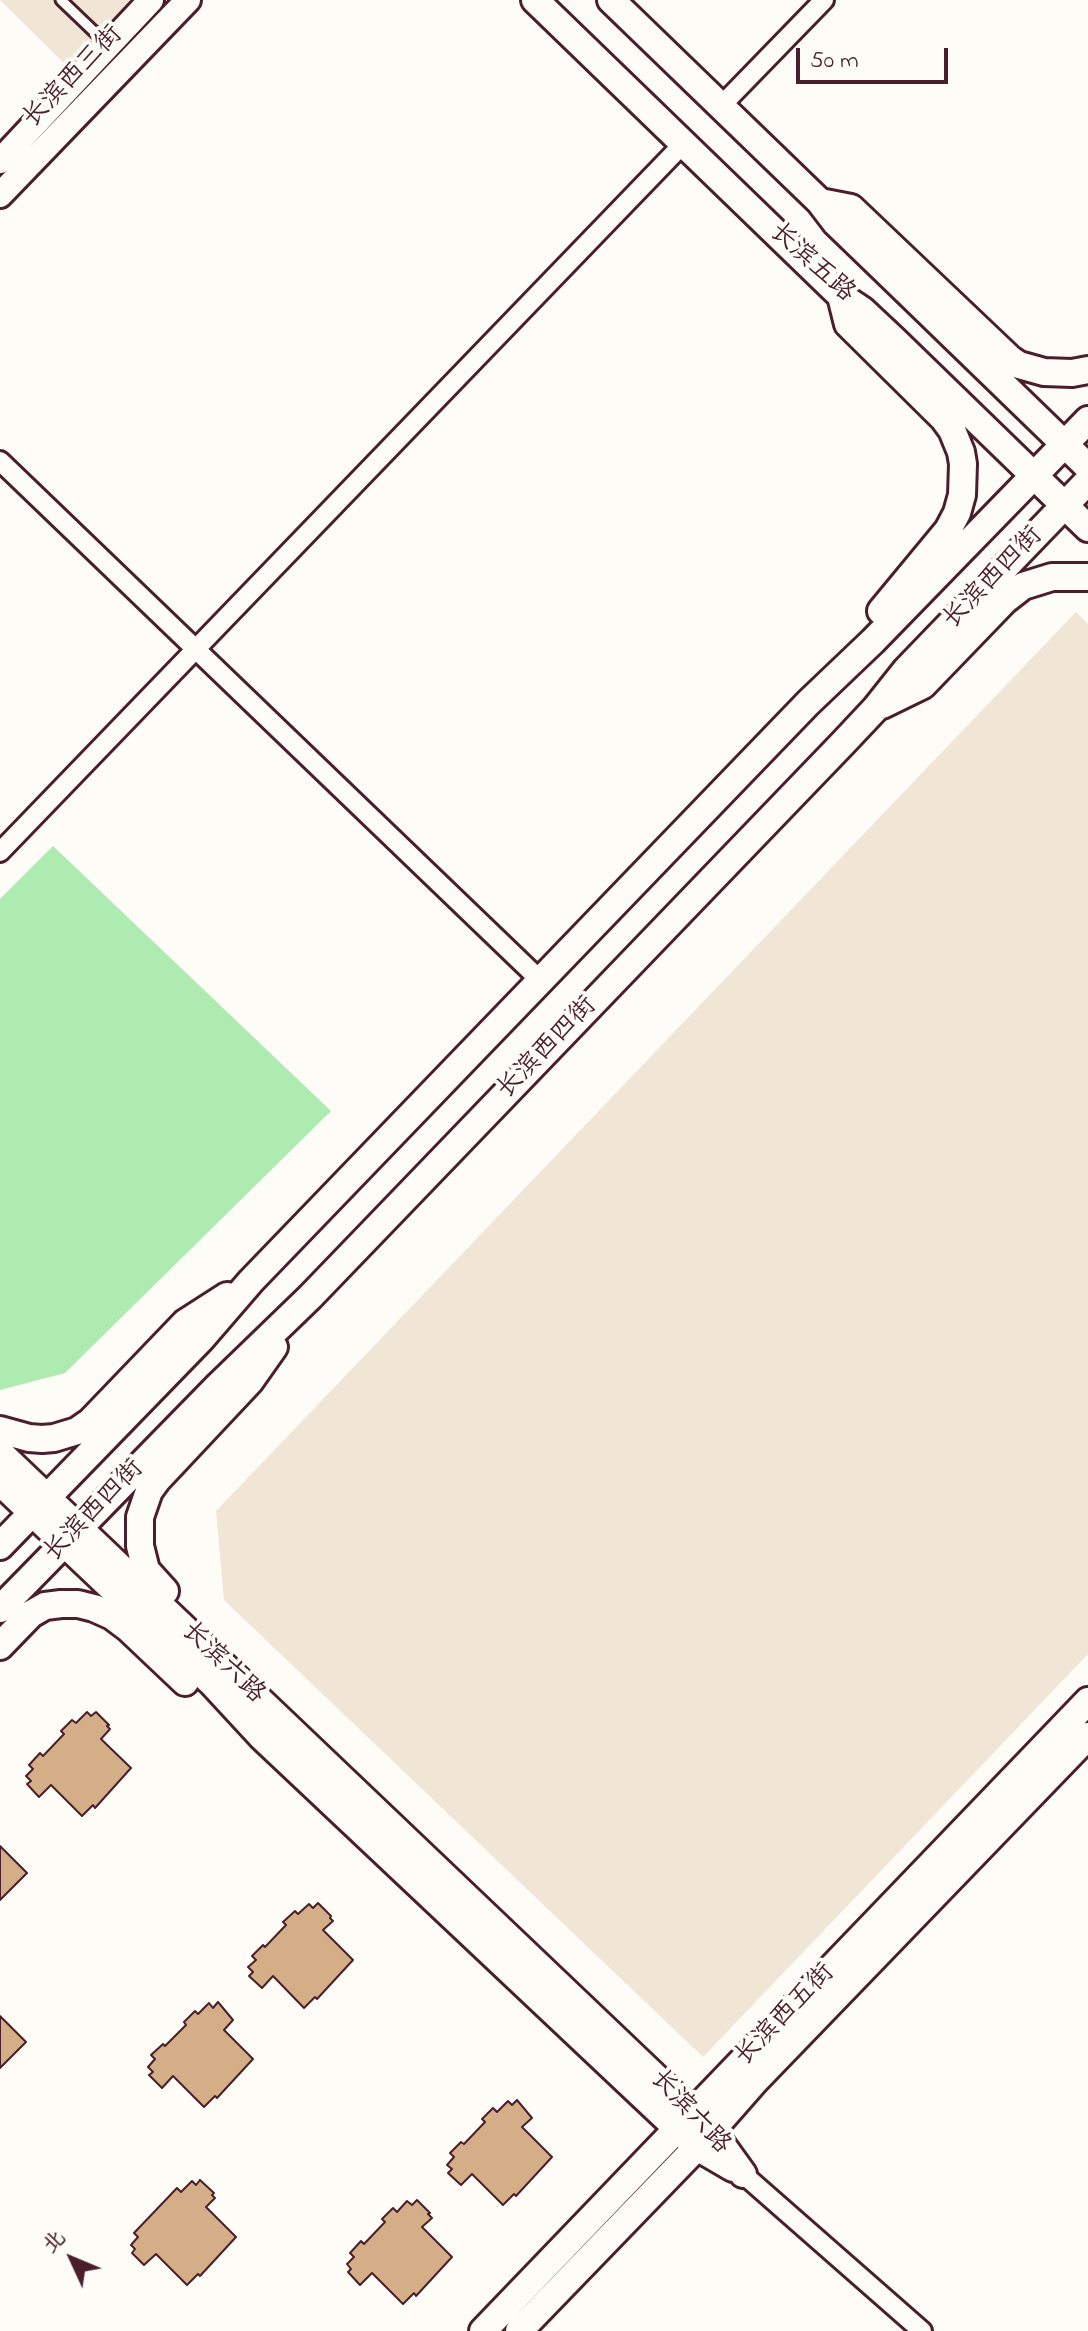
<!DOCTYPE html>
<meta charset="utf-8">
<style>
body{margin:0}
#map{position:relative;width:1088px;height:2331px;overflow:hidden;background:#fdfcf7;font-family:"Indie Flower","LXGW WenKai TC",sans-serif}
canvas{display:block}
.north{position:absolute;left:32px;top:2219px;width:80px;height:80px;-webkit-text-stroke:6px #fdfcf7;paint-order:stroke;rotate:314deg;font-size:22px;font-weight:700;line-height:32px;text-align:center;color:#4a1f2b}
.north::after{content:'';display:block;margin:auto;width:28px;height:36px;background:#4a1f2b;clip-path:polygon(50% 0,100% 100%,50% 72%,0 100%)}
.scale{position:absolute;left:796px;top:48px;width:152px;height:36px;box-sizing:border-box;border:4px solid #4a1f2b;border-top:0;padding-left:10px;font-size:24px;line-height:28px;white-space:nowrap;color:#4a1f2b;-webkit-text-stroke:6px #fdfcf7;paint-order:stroke}
</style>
<div id="map">
<canvas width="1088" height="2331"></canvas>
<div class="north">北</div>
<div class="scale">50 m</div>
</div>
<script>
const c = document.querySelector('canvas').getContext('2d');
c.lineJoin = 'round';
function fillPath(path, color) { c.fillStyle = color; c.fill(path, 'evenodd'); }
const toPath = rows => new Path2D(rows.map(r => 'M' + r).join(''));
function stroke(path, color, width, dash) { c.strokeStyle = color; c.lineWidth = width; c.lineCap = dash ? 'butt' : 'round'; c.setLineDash(dash || []); c.stroke(path); }
function drawText(font, color, halo, rows, align = 'center') {
  c.font = font + ' "Indie Flower","LXGW WenKai TC",sans-serif'; c.lineWidth = 8; c.setLineDash([]); c.textBaseline = 'middle'; c.strokeStyle = halo; c.fillStyle = color; for (const [text, x, y, turn = 0] of rows) {
    c.save(); c.translate(x, y); c.rotate((+turn || 0) * Math.PI / 180); c.textAlign = isNaN(turn) ? turn : align; if (halo) c.strokeText(text, 0, 0); c.fillText(text, 0, 0); c.restore();
  }
}
const built = toPath([
 [0,0,143,0,76,75],
 [1076,612,1088,624,1088,1654,703,2057,224,1600,216,1511]
]);
const green = toPath([
 [53,846,331,1111,65,1373,0,1390,0,899]
]);
const building = toPath([
 [87,1712,91,1716,96,1712,109,1725,107,1726,110,1729,101,1739,131,1768,95,1808,93,1805,82,1816,51,1785,39,1797,27,1784,31,1781,26,1776,33,1769,29,1765,40,1753,43,1756,64,1734,61,1731,72,1720,76,1723,87,1712],
 [0,1846,27,1873,0,1900,0,1846],
 [318,1903,331,1916,330,1918,333,1921,323,1930,353,1960,317,1999,315,1997,304,2008,273,1976,262,1988,249,1976,253,1972,248,1967,256,1960,252,1956,263,1945,265,1947,286,1925,283,1922,295,1911,298,1914,309,1904,313,1908,318,1903],
 [218,2002,233,2020,224,2030,253,2059,217,2098,215,2096,204,2107,173,2076,162,2088,149,2075,153,2072,148,2067,155,2059,151,2055,163,2044,165,2046,186,2025,184,2022,195,2011,198,2014,209,2003,213,2008,218,2002],
 [0,2016,26,2042,0,2068,0,2016],
 [517,2100,532,2118,522,2127,552,2157,516,2196,514,2194,503,2205,472,2174,461,2185,448,2173,452,2169,447,2165,454,2157,450,2153,461,2142,464,2144,485,2122,482,2119,493,2108,497,2112,508,2101,512,2105,517,2100],
 [200,2180,214,2193,212,2195,215,2198,206,2207,236,2237,200,2276,198,2274,187,2285,156,2254,144,2265,132,2253,135,2249,131,2245,138,2237,134,2233,177,2188,181,2192,192,2181,196,2185,200,2180],
 [417,2200,430,2213,428,2214,432,2218,422,2227,452,2257,416,2296,414,2293,403,2304,372,2273,360,2285,348,2272,351,2269,347,2264,354,2257,350,2253,361,2241,364,2244,385,2222,382,2219,393,2208,397,2212,407,2201,412,2205,417,2200]
]);
const service = toPath([
 [61,0,107,44]
]);
const minor = toPath([
 [721,106,824,0],
 [0,461,541,981],
 [0,852,683,144],
 [743,2174,922,2331]
]);
const tertiary = toPath([
 [0,161,151,0],
 [0,195,188,0]
]);
const secondary = toPath([
 [535,0,841,296,862,310,893,339,1088,528],
 [611,0,820,202,836,223,894,279,1088,467],
 [820,202,851,208,1010,359,1019,365,1044,372,1072,373,1088,370],
 [841,296,848,324,944,419,952,430,961,452,963,464,962,495,957,513,948,530,881,611],
 [882,705,923,685,1005,600,1023,586,1052,577,1088,577],
 [0,1430,29,1438,42,1439,54,1438,77,1431,90,1422,185,1323,227,1296],
 [0,1453,712,2131,743,2174],
 [0,1482,212,1683,261,1736,697,2147,733,2168],
 [0,1546,201,1339,251,1281,808,703,873,641,1088,420],
 [165,1591,146,1570,140,1546,140,1517,149,1491,157,1480,250,1381,274,1347],
 [0,1609,218,1386,310,1297,389,1215,844,742,875,709,906,670,1088,481],
 [0,1646,31,1614,45,1606,61,1604,78,1604,94,1608,112,1616,128,1628,185,1682],
 [483,2331,1088,1701],
 [519,2331,697,2147,755,2081,1088,1736]
]);
const streetNames = [
 ["长滨西三街",74,78,-46],
 ["长滨五路",811,264,42],
 ["长滨西四街",994,579,-46],
 ["长滨西四街",548,1049,-46],
 ["长滨西四街",95,1512,-46],
 ["长滨六路",222,1664,44],
 ["长滨西五街",786,2016,-46],
 ["长滨六路",689,2113,47]
];
fillPath(built, '#f1e5d5');
fillPath(green, '#aeebb1');
fillPath(building, '#d4ae86');
stroke(building, '#4a1f2b', 2);
stroke(service, '#4a1f2b', 15);
stroke(minor, '#4a1f2b', 24);
stroke(tertiary, '#4a1f2b', 30);
stroke(secondary, '#4a1f2b', 32);
stroke(service, '#fdfcf7', 9);
stroke(minor, '#fdfcf7', 18);
stroke(tertiary, '#fdfcf7', 24);
stroke(secondary, '#fdfcf7', 26);
drawText('26px', '#4a1f2b', '#fdfcf7', streetNames);
</script>
